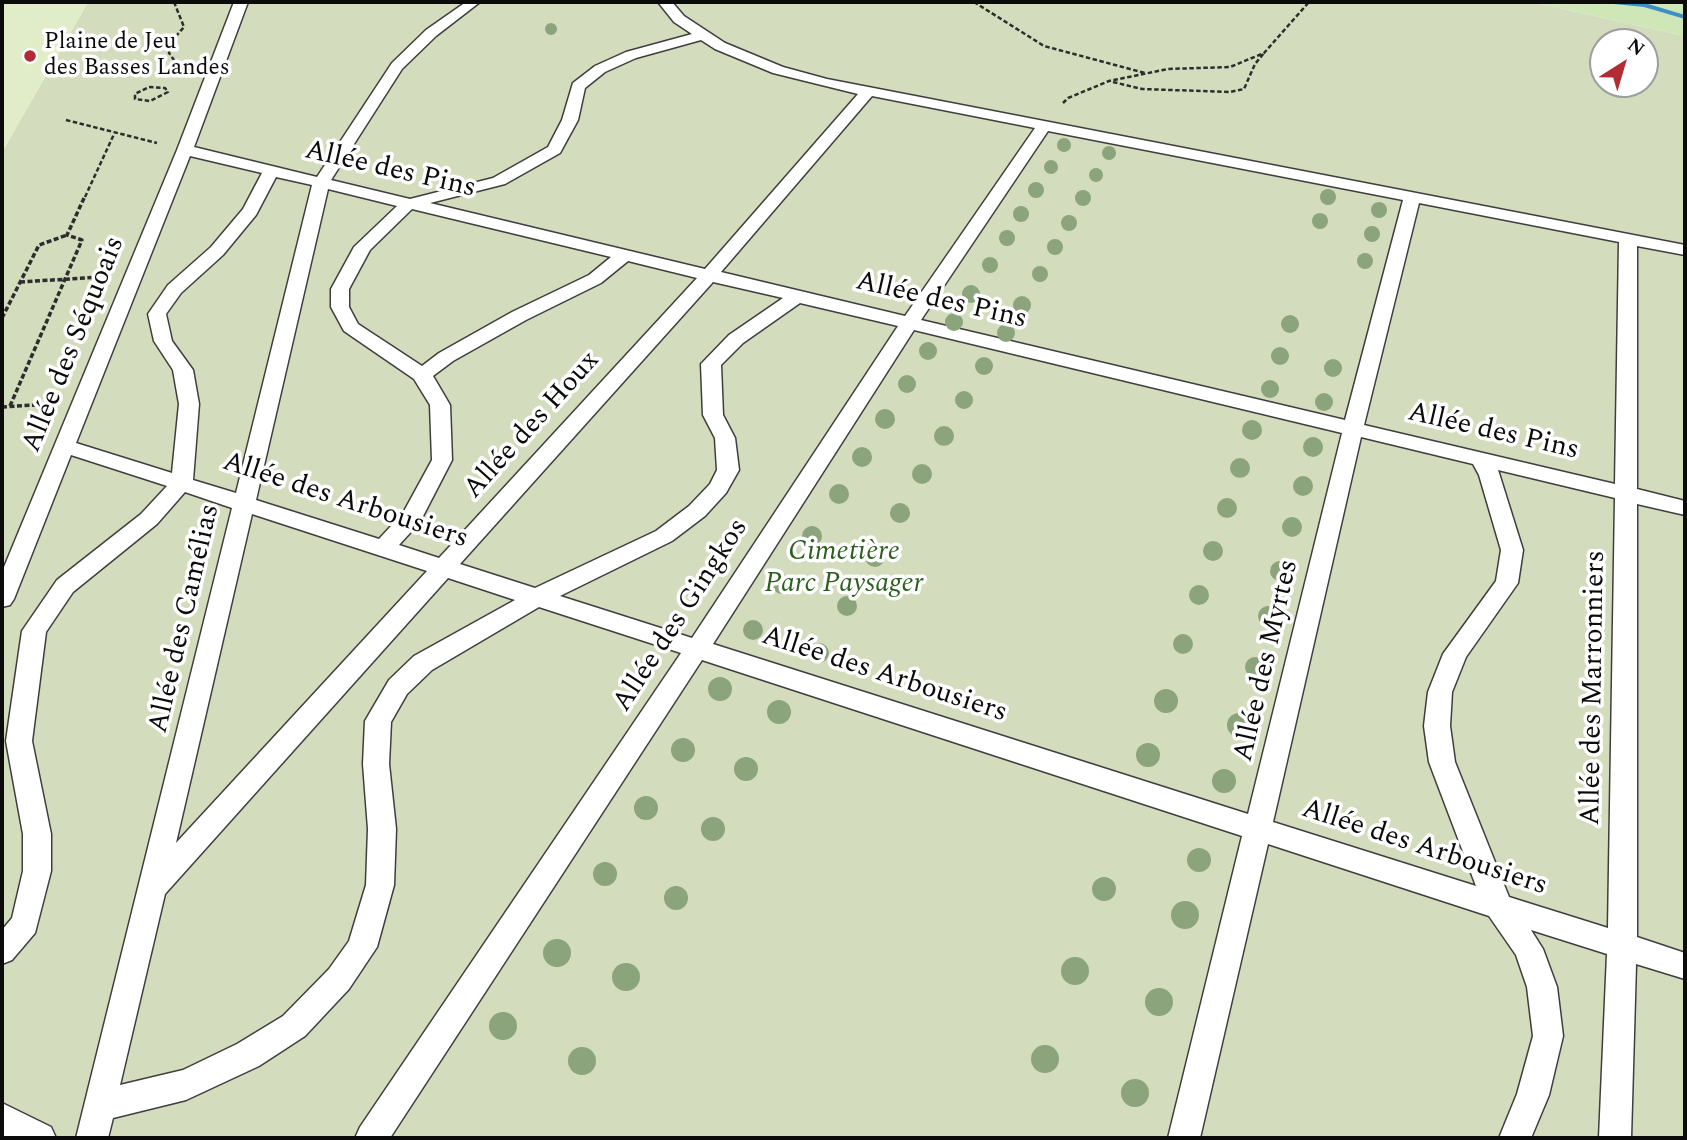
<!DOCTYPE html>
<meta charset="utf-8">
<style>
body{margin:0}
#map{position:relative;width:1687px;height:1140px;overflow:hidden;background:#fefaea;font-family:Spectral,serif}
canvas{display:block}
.frame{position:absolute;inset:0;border:4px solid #0b0b0b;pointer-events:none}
.north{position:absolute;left:1589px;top:28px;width:70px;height:70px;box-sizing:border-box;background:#fff;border:2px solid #9d9d9d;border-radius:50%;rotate:37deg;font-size:19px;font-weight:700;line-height:28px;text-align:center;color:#0b0b0b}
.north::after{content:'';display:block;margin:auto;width:24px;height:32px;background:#b32b33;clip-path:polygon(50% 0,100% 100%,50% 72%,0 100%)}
</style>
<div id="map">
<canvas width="1687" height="1140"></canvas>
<div class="frame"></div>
<div class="north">N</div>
</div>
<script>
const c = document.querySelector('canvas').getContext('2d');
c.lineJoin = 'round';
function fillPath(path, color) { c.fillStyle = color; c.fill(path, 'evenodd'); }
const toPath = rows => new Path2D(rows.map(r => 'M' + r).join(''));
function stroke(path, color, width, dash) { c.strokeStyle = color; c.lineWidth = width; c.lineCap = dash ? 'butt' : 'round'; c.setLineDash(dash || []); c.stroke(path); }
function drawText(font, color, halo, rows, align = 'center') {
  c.font = font + ' Spectral,serif'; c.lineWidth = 7; c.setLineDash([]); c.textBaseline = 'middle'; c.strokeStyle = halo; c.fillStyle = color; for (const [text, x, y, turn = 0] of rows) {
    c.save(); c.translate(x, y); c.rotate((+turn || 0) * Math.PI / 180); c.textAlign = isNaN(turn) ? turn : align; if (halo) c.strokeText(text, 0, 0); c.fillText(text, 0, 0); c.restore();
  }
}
const green = toPath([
 [1532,2,1685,2,1685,36]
]);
const cemetery = toPath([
 [88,2,1532,2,1685,36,1685,1138,2,1138,2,152],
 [1603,42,1645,42,1645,84,1603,84]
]);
const pitch = toPath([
 [2,2,88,2,2,152]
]);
const stream = toPath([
 [1610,2,1645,3,1685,15,1685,19,1644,7,1614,4,1610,2]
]);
const pathFar1 = toPath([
 [174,2,184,27,170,43,169,53,174,60,186,66],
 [974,2,1044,46,1145,73],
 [1113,82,1142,89,1230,92,1244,89,1255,64,1264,53],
 [149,87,165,88,168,92,150,101,135,99,135,94,149,87],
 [1063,103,1068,98,1109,81,1168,69,1230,67,1264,53,1309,2],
 [66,120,157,143],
 [85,197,115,132]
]);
const path = toPath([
 [20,282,101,277],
 [2,318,39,245,67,235],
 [10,406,82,240,67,235,85,196],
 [2,407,50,404]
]);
const lane = toPath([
 [234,2,248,2,194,147,317,177,392,63,426,30,466,2,480,2,436,36,402,69,331,180,410,199,493,178,548,147,562,120,573,83,595,66,626,52,692,34,674,22,658,2,672,2,684,16,725,43,783,67,827,79,1685,245,1685,255,1637,246,1637,489,1685,501,1685,515,1637,504,1637,937,1685,953,1685,979,1636,964,1631,1138,1599,1138,1607,954,1531,930,1543,949,1557,987,1563,1036,1549,1095,1531,1138,1499,1138,1517,1094,1533,1036,1527,987,1516,955,1489,916,1268,844,1200,1138,1168,1138,1242,836,702,660,390,1138,355,1138,360,1127,681,653,539,607,432,670,407,694,391,722,389,764,396,829,394,885,377,947,349,989,305,1036,259,1066,186,1100,113,1118,108,1138,76,1138,232,508,185,492,157,524,73,592,46,632,32,741,51,834,51,871,35,933,12,960,2,964,2,930,12,918,23,871,23,834,6,741,22,631,57,580,141,514,167,486,71,455,14,599,10,605,2,607,2,572,177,150,234,2],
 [701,40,715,49,773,73,858,94,705,269,430,203,505,184,560,153,578,120,585,88,605,72,636,58,701,40],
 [872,96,1035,128,905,316,721,272,872,96],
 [1048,131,1403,200,1345,420,921,320,1048,131],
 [190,156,262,173,243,209,211,247,168,285,148,314,154,341,173,370,179,404,172,473,76,443,190,156],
 [276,177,312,185,236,493,193,480,199,404,193,370,172,341,166,314,181,293,223,255,256,215,276,177],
 [328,189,397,206,354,247,331,289,331,307,344,331,414,379,430,405,432,460,403,513,379,539,256,500,328,189],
 [1419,203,1619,242,1615,484,1364,425,1419,203],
 [412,209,611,257,589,275,512,312,439,353,422,366,358,324,349,307,349,289,370,250,412,209],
 [628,261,697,278,439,558,399,545,420,522,452,460,450,405,433,376,453,361,526,320,601,283,628,261],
 [713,282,783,298,729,335,701,364,703,415,715,438,717,470,710,484,689,506,656,531,535,588,460,564,713,282],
 [800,303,898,326,692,638,560,596,672,541,705,516,726,493,739,470,735,438,723,415,721,365,743,343,800,303],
 [914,330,1342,433,1248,814,713,644,914,330],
 [1361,437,1473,464,1479,475,1501,550,1496,581,1443,654,1428,692,1424,726,1429,762,1476,886,1273,822,1361,437],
 [1498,470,1615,498,1608,928,1509,897,1455,762,1450,726,1452,692,1466,657,1518,583,1523,550,1498,470],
 [252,514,427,571,176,843,252,514],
 [448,578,515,600,414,656,389,680,365,721,363,764,368,829,366,885,349,941,329,969,283,1016,237,1044,183,1070,120,1085,165,894,448,578],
 [2,1103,51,1127,56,1138,6,1138,2,1136,2,1103]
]);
const trees = [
 [551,29,6],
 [1064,145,7],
 [1109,153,7],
 [1051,167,7],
 [1096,175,7],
 [1036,190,8],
 [1328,197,8],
 [1083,198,8],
 [1379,210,8],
 [1021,214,8],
 [1320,221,8],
 [1069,223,8],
 [1372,234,8],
 [1007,238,8],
 [1055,247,8],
 [1365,261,8],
 [990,265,8],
 [1040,274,8],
 [971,294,9],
 [1022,305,9],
 [954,322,9],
 [1290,324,9],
 [1006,333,9],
 [928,351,9],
 [1280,356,9],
 [984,366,9],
 [1333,368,9],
 [907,384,9],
 [1270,389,9],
 [964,400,9],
 [1324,402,9],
 [885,419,10],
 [1252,430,10],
 [944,436,10],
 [1313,447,10],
 [862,457,10],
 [1240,468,10],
 [922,474,10],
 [1303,486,10],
 [839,494,10],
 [1227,508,10],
 [900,513,10],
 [1292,527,10],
 [812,536,10],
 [1213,551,10],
 [875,557,10],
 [1280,571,10],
 [782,584,10],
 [1199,595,10],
 [847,606,10],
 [1268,616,10],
 [753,630,10],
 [1183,644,10],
 [819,653,10],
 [1255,667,10],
 [720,689,12],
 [1166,701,12],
 [779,712,12],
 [1239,725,12],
 [683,750,12],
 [1148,755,12],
 [746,769,12],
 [1224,781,12],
 [646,808,12],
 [713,829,12],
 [1199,860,12],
 [605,874,12],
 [1104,889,12],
 [676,898,12],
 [1185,915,14],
 [557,953,14],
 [1075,971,14],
 [626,977,14],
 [1159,1002,14],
 [503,1026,14],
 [1045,1059,14],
 [582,1061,14],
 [1135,1093,14]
];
const markers = [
 [30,56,7,"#b32b33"]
];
const farPoinames = [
 ["Plaine de Jeu",44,43],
 ["des Basses Landes",44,69]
];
const streetNames = [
 ["Allée des Pins",390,171,13],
 ["Allée des Pins",941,302,13],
 ["Allée des Séquoais",75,345,-68],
 ["Allée des Houx",533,426,-48],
 ["Allée des Pins",1493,433,13],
 ["Allée des Arbousiers",345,502,18],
 ["Allée des Gingkos",682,616,-57],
 ["Allée des Camélias",186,619,-77],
 ["Allée des Myrtes",1268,661,-77],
 ["Allée des Arbousiers",884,676,18],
 ["Allée des Marronniers",1595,688,-89],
 ["Allée des Arbousiers",1424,849,18]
];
const parkNames = [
 ["Cimetière",844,554],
 ["Parc Paysager",844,586]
];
fillPath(green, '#cfe6b6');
fillPath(cemetery, '#d3ddbe');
fillPath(pitch, '#e1edc8');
fillPath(stream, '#3d90c5');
stroke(lane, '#3e3e3e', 3);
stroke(pathFar1, '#2d2d2d', 2.5, [4.5, 2.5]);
stroke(path, '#2d2d2d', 3.5, [5, 2.5]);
fillPath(lane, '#fff');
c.fillStyle = '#8ba47b';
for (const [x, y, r] of trees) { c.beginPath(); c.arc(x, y, r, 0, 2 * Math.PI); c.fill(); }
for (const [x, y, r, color] of markers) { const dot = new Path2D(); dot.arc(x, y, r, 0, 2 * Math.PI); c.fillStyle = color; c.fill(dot); stroke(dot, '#fff', 2.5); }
drawText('23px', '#0b0b0b', '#fff', farPoinames, 'left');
drawText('28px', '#0b0b0b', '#fff', streetNames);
drawText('italic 28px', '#2d5e20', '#fff', parkNames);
</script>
